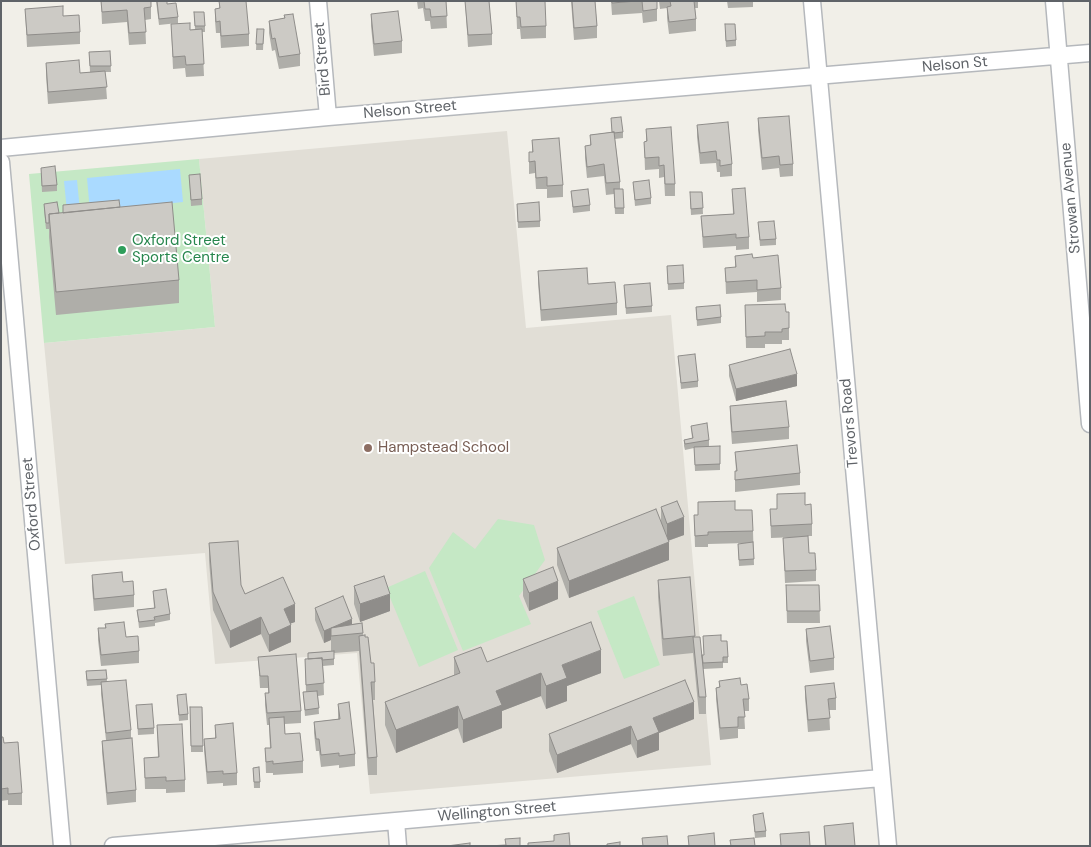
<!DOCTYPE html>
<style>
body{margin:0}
#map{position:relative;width:1091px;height:847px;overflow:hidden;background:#f1efe8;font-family:"DM Sans",sans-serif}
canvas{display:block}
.frame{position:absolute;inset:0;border:2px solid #5f6368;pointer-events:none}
</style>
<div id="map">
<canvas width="1091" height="847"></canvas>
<div class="frame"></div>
</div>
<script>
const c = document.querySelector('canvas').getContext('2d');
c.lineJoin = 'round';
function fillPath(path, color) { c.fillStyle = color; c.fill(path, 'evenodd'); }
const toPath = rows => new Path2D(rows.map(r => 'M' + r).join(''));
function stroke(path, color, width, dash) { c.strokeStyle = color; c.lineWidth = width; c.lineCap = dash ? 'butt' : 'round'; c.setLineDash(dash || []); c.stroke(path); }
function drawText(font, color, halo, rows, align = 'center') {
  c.font = font + ' "DM Sans",sans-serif'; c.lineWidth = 4; c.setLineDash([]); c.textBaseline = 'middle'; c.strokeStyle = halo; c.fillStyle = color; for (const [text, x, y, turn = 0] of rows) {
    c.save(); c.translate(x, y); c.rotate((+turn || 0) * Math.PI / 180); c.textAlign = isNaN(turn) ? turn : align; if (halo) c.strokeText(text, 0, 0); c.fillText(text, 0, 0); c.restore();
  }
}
const education = toPath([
 [507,131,526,328,671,315,711,765,370,794,357,653,215,664,205,553,65,564,44,343,215,327,199,159]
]);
const green = toPath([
 [199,159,215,327,44,343,29,174],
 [498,519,534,525,545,560,519,596,531,624,463,651,429,568,453,532,475,549],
 [425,571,458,650,419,667,386,588],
 [634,596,660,665,624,679,597,611]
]);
const water = toPath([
 [180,169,183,202,90,212,87,178],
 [77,180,80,211,67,212,64,181]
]);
const minor = toPath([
 [318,1,328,117],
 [812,1,888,846],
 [1054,1,1090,424],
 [1,148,328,117,1090,53],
 [1,162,62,846],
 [396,821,398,846],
 [113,846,881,778]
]);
const wall = toPath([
 [101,1,151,1,151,19,145,20,146,44,129,45,127,22,102,24],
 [156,1,167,1,167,4,178,17,178,23,159,25],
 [219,1,249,34,249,46,221,48,220,33,216,33,215,21,215,9,219,8],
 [417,1,446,1,447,28,431,29,430,21,425,21,423,8,418,9],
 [465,1,489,1,492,34,492,45,468,47],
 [516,1,546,26,546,38,521,39,520,29,517,29],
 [571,1,595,1,597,26,597,38,574,40],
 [611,1,657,1,657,21,643,23,642,13,612,15],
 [659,1,698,1,698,8,695,8,696,19,696,31,669,34,667,18,667,8,660,9],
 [727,1,753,1,753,7,728,8],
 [25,9,63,16,80,32,80,44,27,47],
 [194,12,205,26,205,32,202,32,204,76,186,77,185,68,173,69,171,24,190,30,195,29],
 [371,14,402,41,402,53,374,56,371,26],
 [284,15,300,54,300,66,279,69,275,50,272,51,269,33,269,21,284,18],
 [257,29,264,29,263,50,256,50],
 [725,30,736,40,736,46,726,47],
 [110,51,111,72,105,72,107,99,48,104,46,75,46,63,80,73,90,72,89,52],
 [611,118,623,132,623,138,615,139,620,182,620,189,624,208,624,214,615,214,614,194,606,195,604,176,587,178,585,158,585,146,590,146,590,135,612,132],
 [758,118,793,164,793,176,780,177,779,168,762,170,758,130],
 [697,125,732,164,732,176,720,177,720,172,717,172,716,163,700,164,697,137],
 [646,129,675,184,675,196,665,196,664,177,659,178,659,169,645,170,644,142,646,142],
 [532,140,563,185,563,197,547,198,547,189,536,189,535,173,529,174,529,152,532,152],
 [41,168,57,185,57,191,42,192],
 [189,175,202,199,202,205,191,206],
 [633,182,651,198,651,204,635,206],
 [732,189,749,237,749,249,736,250,736,246,703,248,701,216,733,214],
 [571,191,590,205,590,211,573,213],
 [702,192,703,214,691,215,690,198],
 [44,204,59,213,63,213,63,205,120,207,179,280,179,303,56,315,49,237,49,229,46,229,44,210],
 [517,204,540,221,540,227,518,228],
 [758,222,776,239,776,245,760,246],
 [735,256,753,258,781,288,781,300,757,302,757,292,726,294,725,268,735,268],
 [667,266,684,283,684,289,668,290],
 [538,271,588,284,617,303,617,315,541,321,538,283],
 [624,285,652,306,652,312,626,314],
 [745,305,786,312,789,312,789,340,782,340,782,344,765,344,765,348,746,348],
 [696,307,721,317,721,323,697,326],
 [678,356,698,381,698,387,681,389],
 [729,365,797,386,736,401,729,376],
 [730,406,789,427,789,439,732,444,730,418],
 [691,426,709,440,709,446,702,447,720,446,720,470,695,471,694,448,685,450,684,446,684,440,692,438],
 [735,452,800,473,800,485,735,492,735,471,736,471],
 [777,494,805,505,812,524,812,536,808,536,809,553,816,570,816,581,785,583,783,538,796,537,771,538,770,509,777,509],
 [698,502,735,510,753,531,754,565,739,566,738,544,747,543,708,544,708,547,695,547,694,515,698,515],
 [661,507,684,535,668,541,669,560,569,598,557,565,557,548,661,521],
 [209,543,241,585,245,594,295,622,291,623,291,642,269,652,261,634,230,648,213,610,209,561],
 [92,575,123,582,134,595,134,607,94,611,92,587],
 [690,577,695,637,702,655,704,655,703,636,721,641,728,657,728,663,723,663,723,668,703,669,706,697,706,714,699,714,693,653,663,656,658,597,658,580],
 [523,579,558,599,529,611,523,596],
 [786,585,819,585,820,623,787,623],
 [354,586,390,611,360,622,354,604],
 [153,591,170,614,170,620,155,623,155,626,139,628,137,610,154,608],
 [315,608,352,624,362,623,363,635,375,682,375,700,373,700,377,757,377,775,368,775,359,651,334,653,334,665,323,666,324,695,318,696,319,714,305,716,303,692,306,692,305,659,308,659,308,653,331,651,331,640,324,643,315,620],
 [105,624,126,637,139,651,139,663,101,666,98,640,98,628,105,628],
 [806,629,834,658,834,670,810,673,806,641],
 [258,657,301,711,301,723,285,724,285,734,303,761,303,773,273,775,273,773,266,773,265,748,270,748,269,725,267,725,265,705,265,693,268,693,268,688,260,688],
 [454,657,487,662,601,673,567,686,567,701,546,709,541,696,502,711,502,728,463,743,458,728,396,753,385,725,385,702,454,675],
 [106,670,107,682,131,730,131,738,136,790,136,802,107,805,102,752,102,741,106,740,101,694,101,685,87,686,86,677,86,671],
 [719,681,741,685,749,699,749,711,744,711,745,729,738,729,738,738,720,740,716,699,716,688,719,687],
 [805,686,836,698,836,710,829,710,830,730,808,732,805,698],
 [177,695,188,714,188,720,179,721],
 [338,704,355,754,355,766,339,768,339,765,321,767,319,751,316,751,314,733,314,722,338,719],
 [136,705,154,728,154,734,138,735],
 [190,707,202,707,203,752,191,752],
 [694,719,659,733,659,750,637,758,631,744,557,773,549,751,549,734],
 [157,725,185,780,185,792,166,793,166,789,145,789,144,758,158,757],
 [215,725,237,773,237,785,223,786,223,783,207,784,204,750,204,739,215,738],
 [1,737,22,793,22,805,8,805,8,800,1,801],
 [253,768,260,782,260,788,254,788],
 [753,815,766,831,766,837,755,838],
 [824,826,855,846,825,846]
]);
const shadedWall = toPath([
 [797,374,797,386,736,401,736,389],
 [684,517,684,535,667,541,667,524],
 [669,542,669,560,569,598,569,581],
 [558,581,558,599,529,611,529,593],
 [390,594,390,611,360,622,360,604],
 [295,604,295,622,284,626,284,609],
 [261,617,261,634,230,648,230,631],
 [352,619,352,631,331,628],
 [291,625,291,642,269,652,269,635],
 [331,628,331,640,324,643,324,631],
 [601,650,601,673,567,686,567,701,546,709,546,686,562,665],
 [541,673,541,696,502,711,502,728,463,743,463,720,496,691],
 [694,702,694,719,659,733,659,750,637,758,637,741,653,718],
 [458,706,458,728,396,753,396,730],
 [631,726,631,744,557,773,557,755]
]);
const building = toPath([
 [101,1,151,1,151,7,144,8,146,32,129,33,127,10,102,12,101,1],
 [157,1,167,1,167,4,176,3,178,17,159,19,157,1],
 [219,1,246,1,249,34,221,36,220,21,216,22,215,9,220,8,219,1],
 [424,1,446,1,447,16,431,17,430,9,425,9,424,1],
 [465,1,489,1,492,34,468,35,465,1],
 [516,1,545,1,546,26,521,27,520,17,517,17,516,1],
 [572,1,595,1,597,26,574,28,572,1],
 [612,1,637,1,612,3,612,1],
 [642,1,657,1,657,9,643,11,642,1],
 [670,1,694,1,696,19,669,22,667,7,671,6,670,1],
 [63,6,63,16,79,15,80,32,27,35,25,9,63,6],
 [398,11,402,41,374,44,371,14,398,11],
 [194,12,204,12,205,26,195,26,194,12],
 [293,14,300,54,279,57,275,38,272,39,269,21,285,18,284,15,293,14],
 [190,23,190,30,202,29,204,64,186,65,185,56,173,57,171,24,190,23],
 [725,24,735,24,736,40,726,41,725,24],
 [257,29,264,29,263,44,256,44,257,29],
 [110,51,111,66,90,66,89,52,110,51],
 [79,60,80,73,105,71,107,87,48,92,46,63,79,60],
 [789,116,793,164,780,165,779,156,762,158,758,118,789,116],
 [621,117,623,132,614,133,614,132,612,132,611,118,621,117],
 [728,122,732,164,720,166,720,160,717,160,716,151,700,153,697,125,728,122],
 [671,127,675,184,665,184,664,165,659,166,659,157,645,158,644,142,647,141,646,129,671,127],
 [614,132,620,182,606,183,604,164,587,167,585,146,591,145,590,135,614,132],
 [559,138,563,185,547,186,547,177,536,178,535,161,529,162,529,152,533,152,532,140,559,138],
 [55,166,57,185,42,186,41,168,55,166],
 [200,174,202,199,191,200,189,175,200,174],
 [649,180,651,198,635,200,633,182,649,180],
 [745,188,749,237,736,238,736,234,703,237,701,216,734,214,732,189,745,188],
 [588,189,590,205,573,207,571,191,588,189],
 [614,189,623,189,624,208,615,208,614,189],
 [690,192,702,192,703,208,691,209,690,192],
 [119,200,120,207,63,213,63,205,119,200],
 [57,202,59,213,49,214,49,223,46,223,44,204,57,202],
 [172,202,179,280,56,292,49,214,172,202],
 [539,202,540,221,518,222,517,204,539,202],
 [774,221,776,239,760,240,758,222,774,221],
 [752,254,753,258,778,255,781,288,757,290,757,280,726,282,725,268,736,267,735,256,752,254],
 [683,265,684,283,668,284,667,266,683,265],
 [587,268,588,284,615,282,617,303,541,310,538,271,587,268],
 [650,283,652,306,626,308,624,285,650,283],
 [785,304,786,312,789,312,789,328,782,329,782,332,765,332,765,336,746,337,745,305,785,304],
 [720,305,721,317,697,320,696,307,720,305],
 [790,349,797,374,736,389,729,365,790,349],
 [695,354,698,381,681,383,678,356,695,354],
 [786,401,789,427,732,432,730,406,786,401],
 [707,423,709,440,685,444,684,440,693,438,691,426,707,423],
 [797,445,800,473,735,480,735,471,737,471,735,452,797,445],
 [720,446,720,464,695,465,694,447,720,446],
 [805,493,805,505,811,504,812,524,771,526,770,509,777,509,777,494,805,493],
 [677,501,684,517,667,524,661,507,677,501],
 [735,501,735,510,752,510,753,531,708,532,708,535,695,536,694,515,698,515,698,502,735,501],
 [656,509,669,542,569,581,557,548,656,509],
 [808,536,809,553,815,553,816,570,785,571,783,538,808,536],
 [238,541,241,585,245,594,283,577,295,604,284,609,291,625,269,635,261,617,230,631,213,592,209,543,238,541],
 [753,542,754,559,739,560,738,544,753,542],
 [553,567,558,581,529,593,523,579,553,567],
 [122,572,123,582,133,581,134,595,94,599,92,575,122,572],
 [384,576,390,594,360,604,354,586,384,576],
 [690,577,695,636,663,639,658,580,690,577],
 [786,585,819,585,820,611,787,611,786,585],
 [166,589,170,614,154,617,155,620,139,622,137,610,155,608,153,591,166,589],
 [343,596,352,619,324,631,315,608,343,596],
 [124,622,126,637,138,636,139,651,101,655,98,628,106,628,105,624,124,622],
 [591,622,601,650,562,665,567,678,546,686,541,673,496,691,502,705,463,720,458,706,396,730,385,702,460,673,454,657,481,647,487,662,591,622],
 [362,623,363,633,331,636,331,628,362,623],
 [830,626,834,658,810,661,806,629,830,626],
 [365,635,365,637,368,637,371,663,374,663,375,682,371,682,377,757,368,758,359,636,365,635],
 [721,635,721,641,727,641,728,657,723,657,723,662,703,663,702,655,704,655,703,636,721,635],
 [693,637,700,637,706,697,699,697,693,637],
 [334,651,334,659,322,660,322,658,308,659,308,653,334,651],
 [296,654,301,711,267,713,265,693,269,693,268,676,260,676,258,657,296,654],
 [322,658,324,683,306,685,305,659,322,658],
 [106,670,107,679,87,680,86,671,106,670],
 [740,678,741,685,747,684,749,699,743,699,745,717,738,717,738,727,720,728,716,688,720,687,719,681,740,678],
 [126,680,131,730,106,733,101,682,126,680],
 [685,680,694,702,653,718,659,732,637,741,631,726,557,755,549,734,685,680],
 [834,683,836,698,828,699,830,718,808,720,805,686,834,683],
 [317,691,319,708,305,710,303,692,317,691],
 [186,694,188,714,179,715,177,695,186,694],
 [349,702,355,754,339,756,339,753,321,755,319,739,316,739,314,722,340,719,338,704,349,702],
 [152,704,154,728,138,729,136,705,152,704],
 [190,707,202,707,203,746,191,746,190,707],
 [284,717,285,734,300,733,303,761,273,764,273,761,266,762,265,748,271,748,269,718,284,717],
 [233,723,237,773,223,774,223,771,207,772,204,739,216,738,215,725,233,723],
 [182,724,185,780,166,781,166,777,145,778,144,758,159,757,157,725,182,724],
 [1,737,3,737,4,743,18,742,22,793,8,794,8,788,1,789,1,737],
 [132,738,136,790,107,793,102,741,132,738],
 [259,767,260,782,254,782,253,768,259,767],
 [763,813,766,831,755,832,753,815,763,813],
 [853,823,855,846,826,846,824,826,853,823],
 [809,832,810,846,781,846,780,834,809,832],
 [569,833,570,846,528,846,528,843,554,841,554,835,569,833],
 [714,833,715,846,689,846,688,836,714,833],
 [667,836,668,846,643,846,642,838,667,836],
 [520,838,520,846,488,846,506,845,505,839,520,838],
 [754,838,755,846,731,846,730,840,754,838],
 [620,842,620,846,607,846,607,844,620,842],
 [470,843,470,846,447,846,470,843]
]);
const markers = [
 [122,250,5,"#2e9e5b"],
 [368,448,5,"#8d6e63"]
];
const streetNames = [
 ["Bird Street",323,59,-95],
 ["Nelson St",955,65,-5],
 ["Nelson Street",410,110,-5],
 ["Strowan Avenue",1071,198,-95],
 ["Trevors Road",850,423,-95],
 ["Oxford Street",32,504,-95],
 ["Wellington Street",497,812,-5]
];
const leisureNames = [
 ["Oxford Street",132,241],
 ["Sports Centre",132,258]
];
const educationNames = [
 ["Hampstead School",378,448]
];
fillPath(education, '#e1ded6');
fillPath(green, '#c5e8c5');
fillPath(water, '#aadaff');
stroke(minor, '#b5b8bc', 19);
stroke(minor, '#fff', 16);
fillPath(wall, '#afaea9');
fillPath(shadedWall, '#8f8d8a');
fillPath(building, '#cccac5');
stroke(building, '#8f8d8a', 1);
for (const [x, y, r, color] of markers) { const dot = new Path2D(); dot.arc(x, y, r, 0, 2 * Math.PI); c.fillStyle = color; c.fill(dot); stroke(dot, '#fff', 2); }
drawText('15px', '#5f6368', '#fff', streetNames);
drawText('15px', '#27864d', '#fff', leisureNames, 'left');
drawText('15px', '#785e54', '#fff', educationNames, 'left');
</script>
